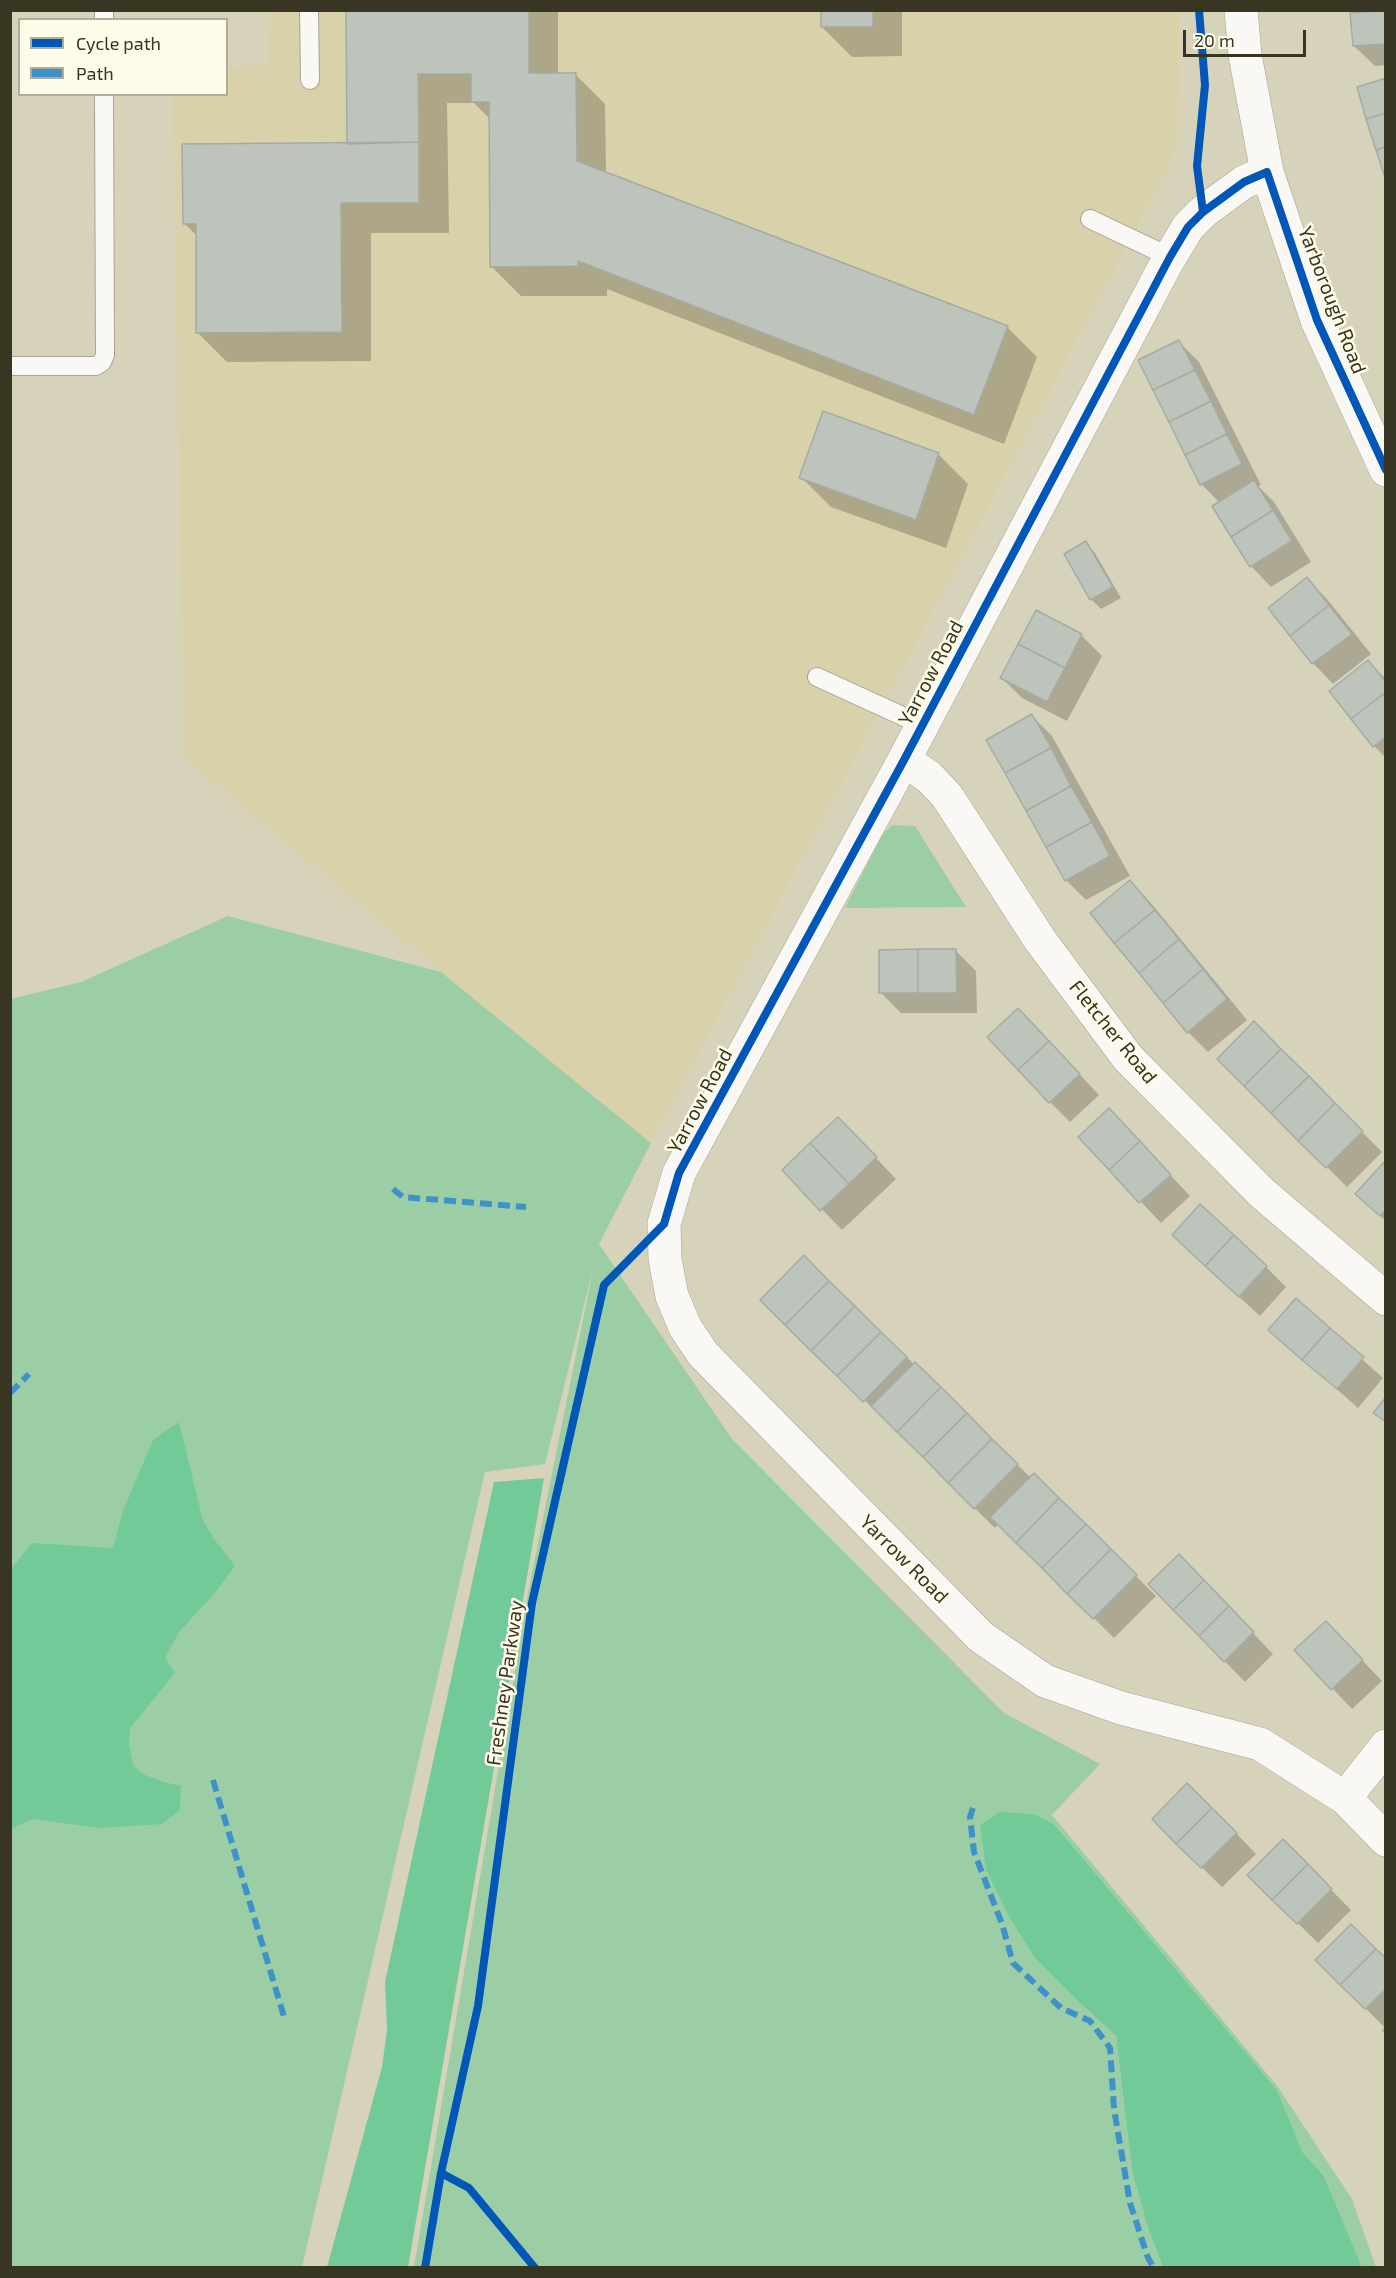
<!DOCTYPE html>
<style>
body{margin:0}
#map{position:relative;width:1396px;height:2278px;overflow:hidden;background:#d7d3ba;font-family:"Exo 2",sans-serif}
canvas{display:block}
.frame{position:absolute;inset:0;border:12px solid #393523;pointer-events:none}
.legend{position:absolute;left:18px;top:18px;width:210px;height:78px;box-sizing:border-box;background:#fffbe9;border:2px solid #b0ac9a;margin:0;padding:8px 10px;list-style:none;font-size:18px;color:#393523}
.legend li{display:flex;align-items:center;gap:12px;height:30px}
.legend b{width:30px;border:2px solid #b0ac9a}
.scale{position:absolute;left:1183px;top:30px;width:123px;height:27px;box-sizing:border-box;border:3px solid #393523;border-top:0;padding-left:8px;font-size:18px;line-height:21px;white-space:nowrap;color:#393523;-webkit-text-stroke:4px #fffbe9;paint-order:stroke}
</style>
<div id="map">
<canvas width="1396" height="2278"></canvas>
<div class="frame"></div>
<ul class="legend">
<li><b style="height:8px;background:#0057b8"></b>Cycle path</li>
<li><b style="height:8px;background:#3e92cb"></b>Path</li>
</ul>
<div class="scale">20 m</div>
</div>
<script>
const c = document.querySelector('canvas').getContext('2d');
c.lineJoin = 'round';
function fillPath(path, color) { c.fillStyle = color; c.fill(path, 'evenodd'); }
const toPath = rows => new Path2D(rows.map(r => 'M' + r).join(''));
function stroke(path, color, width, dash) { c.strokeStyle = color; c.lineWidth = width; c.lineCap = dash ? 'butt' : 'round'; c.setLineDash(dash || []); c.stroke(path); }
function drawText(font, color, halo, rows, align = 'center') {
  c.font = font + ' "Exo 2",sans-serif'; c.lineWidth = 5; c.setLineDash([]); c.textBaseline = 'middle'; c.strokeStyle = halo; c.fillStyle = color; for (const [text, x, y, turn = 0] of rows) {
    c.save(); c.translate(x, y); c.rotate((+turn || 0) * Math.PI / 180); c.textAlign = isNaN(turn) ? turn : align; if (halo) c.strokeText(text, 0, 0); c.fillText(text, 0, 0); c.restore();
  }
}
const built = toPath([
 [270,11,1179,11,1178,140,1165,174,651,1143,441,972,184,758,173,95,226,94,227,68,269,65]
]);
const green = toPath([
 [892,825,915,826,966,907,845,908,882,835],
 [228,916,441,972,651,1143,599,1244,732,1439,1004,1713,1100,1764,1052,1815,1278,2087,1352,2199,1376,2267,1362,2267,1324,2176,1303,2153,1277,2090,1054,1824,986,1870,1009,1917,1034,1957,1081,2004,1116,2036,1132,2171,1148,2228,1163,2267,414,2267,529,1588,594,1265,545,1464,485,1472,302,2267,11,2267,10,999,81,982]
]);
const forest = toPath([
 [179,1422,203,1521,214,1539,235,1566,214,1594,179,1632,165,1658,175,1673,130,1728,129,1744,133,1766,145,1775,164,1782,181,1786,180,1810,162,1824,100,1828,32,1819,11,1829,11,1569,32,1543,113,1548,123,1511,153,1440],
 [544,1478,408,2267,327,2267,382,2067,387,2030,385,1982,494,1482],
 [1000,1812,1033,1814,1054,1824,1277,2090,1303,2153,1324,2176,1362,2267,1163,2267,1148,2228,1132,2171,1116,2036,1081,2004,1034,1957,1009,1917,986,1870,980,1825]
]);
const shadow = toPath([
 [347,10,558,10,558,74,575,74,605,104,606,174,1007,327,1037,357,1004,444,607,289,607,296,521,296,491,266,490,119,474,103,447,103,449,233,371,233,371,361,227,362,197,332,197,236,184,223,348,145],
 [822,10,902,10,902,56,852,57,822,27],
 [1352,10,1386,10,1386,65,1375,66,1354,46],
 [1179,342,1199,362,1261,485,1258,486,1274,502,1311,562,1271,587,1251,566,1220,503,1201,484],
 [938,454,968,484,946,548,831,507,801,477],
 [1085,543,1095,553,1121,598,1101,609,1091,599,1066,555],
 [1307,579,1327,599,1371,654,1333,684,1313,663,1270,608],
 [1081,635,1102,656,1067,721,1022,698,1002,678],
 [1368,662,1386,679,1386,758,1374,746],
 [1032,716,1052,736,1130,876,1086,900,1066,880],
 [1130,882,1150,902,1247,1020,1208,1052,1188,1032],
 [956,951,976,971,977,1013,901,1013,881,993],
 [1254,1023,1382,1152,1347,1187,1219,1058],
 [1038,1030,1099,1095,1070,1122,1050,1102],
 [1129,1131,1190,1196,1161,1223,1080,1137],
 [858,1139,896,1179,842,1230,784,1170],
 [1386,1162,1386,1221,1378,1214],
 [1194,1255,1266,1267,1286,1287,1260,1316],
 [804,1257,1031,1478,1034,1475,1156,1596,1114,1638,999,1524,995,1528,762,1300],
 [1296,1300,1383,1378,1358,1408,1270,1330],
 [1199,1576,1273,1654,1245,1682,1150,1584],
 [1346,1643,1382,1681,1352,1709,1332,1688],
 [1233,1830,1256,1854,1222,1887,1177,1843],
 [1283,1841,1351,1910,1318,1943,1249,1875],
 [1318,1960,1386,1960,1386,2036,1382,2030,1385,2028]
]);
const building = toPath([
 [346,10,529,10,529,73,576,73,577,161,1008,326,974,415,578,261,578,266,490,267,489,102,471,102,471,74,418,74,419,142,347,144,346,10],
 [821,10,873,10,873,27,821,27,821,10],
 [1386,10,1386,44,1353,46,1350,13,1386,10],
 [1386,78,1386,113,1366,119,1357,87,1386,78],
 [1386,113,1386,147,1376,150,1366,119,1386,113],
 [419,142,419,203,341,203,342,332,196,333,196,224,183,224,182,144,419,142],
 [1386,147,1386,181,1376,150,1386,147],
 [1179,340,1195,370,1153,390,1138,360,1179,340],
 [1195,370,1211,401,1169,422,1153,390,1195,370],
 [1211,401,1227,434,1185,455,1169,422,1211,401],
 [823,411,939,453,916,520,799,478,823,411],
 [1227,434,1242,464,1200,485,1185,455,1227,434],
 [1254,480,1273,510,1231,537,1212,506,1254,480],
 [1273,510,1292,541,1250,567,1231,537,1273,510],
 [1086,541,1113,587,1090,600,1064,554,1086,541],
 [1307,577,1329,605,1290,636,1268,608,1307,577],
 [1329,605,1352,634,1312,664,1290,636,1329,605],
 [1036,610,1082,634,1065,668,1018,644,1036,610],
 [1018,644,1065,668,1047,702,1000,678,1018,644],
 [1368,660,1386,682,1386,692,1351,719,1329,691,1368,660],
 [1386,692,1386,737,1373,747,1351,719,1386,692],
 [1032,714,1051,748,1005,773,986,740,1032,714],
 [1051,748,1071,786,1026,811,1005,773,1051,748],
 [1071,786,1092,822,1046,847,1026,811,1071,786],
 [1092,822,1110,856,1065,881,1046,847,1092,822],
 [1130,880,1155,910,1114,943,1090,913,1130,880],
 [1155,910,1179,939,1139,973,1114,943,1155,910],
 [1179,939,1203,969,1163,1003,1139,973,1179,939],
 [918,949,918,993,879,993,879,950,918,949],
 [918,949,956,949,957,993,918,993,918,949],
 [1203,969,1227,999,1187,1033,1163,1003,1203,969],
 [1018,1008,1049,1041,1018,1070,987,1037,1018,1008],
 [1254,1021,1281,1049,1244,1086,1217,1059,1254,1021],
 [1049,1041,1080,1074,1049,1103,1018,1070,1049,1041],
 [1281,1049,1309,1076,1271,1113,1244,1086,1281,1049],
 [1309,1076,1335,1103,1298,1141,1271,1113,1309,1076],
 [1335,1103,1363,1131,1326,1168,1298,1141,1335,1103],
 [1109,1108,1140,1141,1109,1170,1078,1137,1109,1108],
 [838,1117,877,1157,849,1184,810,1143,838,1117],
 [1140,1141,1171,1175,1139,1203,1109,1170,1140,1141],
 [810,1143,849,1184,820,1211,782,1170,810,1143],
 [1386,1160,1386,1210,1380,1216,1355,1194,1386,1160],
 [1200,1204,1234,1235,1205,1266,1172,1235,1200,1204],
 [1234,1235,1267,1266,1239,1297,1205,1266,1234,1235],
 [804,1255,829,1281,785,1325,760,1300,804,1255],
 [829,1281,855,1306,811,1351,785,1325,829,1281],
 [1296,1298,1330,1328,1302,1360,1268,1330,1296,1298],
 [855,1306,881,1332,837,1376,811,1351,855,1306],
 [1330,1328,1364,1357,1337,1389,1302,1360,1330,1328],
 [881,1332,907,1357,863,1402,837,1376,881,1332],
 [915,1362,941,1387,897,1432,871,1406,915,1362],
 [941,1387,967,1413,923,1457,897,1432,941,1387],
 [1386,1397,1386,1422,1373,1413,1386,1397],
 [967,1413,992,1439,948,1483,923,1457,967,1413],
 [992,1439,1018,1464,974,1509,948,1483,992,1439],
 [1034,1473,1059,1498,1016,1543,990,1517,1034,1473],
 [1059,1498,1086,1524,1042,1568,1016,1543,1059,1498],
 [1086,1524,1111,1549,1067,1594,1042,1568,1086,1524],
 [1111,1549,1137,1575,1093,1619,1067,1594,1111,1549],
 [1179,1554,1204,1580,1173,1610,1148,1584,1179,1554],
 [1204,1580,1229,1606,1199,1636,1173,1610,1204,1580],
 [1229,1606,1254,1632,1224,1662,1199,1636,1229,1606],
 [1326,1621,1363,1660,1331,1690,1294,1650,1326,1621],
 [1187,1783,1212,1808,1176,1844,1152,1819,1187,1783],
 [1212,1808,1237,1833,1201,1868,1176,1844,1212,1808],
 [1283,1839,1308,1864,1272,1900,1247,1875,1283,1839],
 [1308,1864,1332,1889,1297,1924,1272,1900,1308,1864],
 [1351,1924,1376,1949,1340,1985,1315,1960,1351,1924],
 [1376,1949,1386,1958,1386,1989,1365,2009,1340,1985,1376,1949]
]);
const lane = toPath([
 [104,10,104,20],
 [309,10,310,80],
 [1090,219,1170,257],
 [10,366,96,366,102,362,105,355,104,94],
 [817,677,922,725]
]);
const street = toPath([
 [1267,172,1244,182,1203,212,1188,227,1166,264,904,760,679,1173,664,1224,665,1259,672,1296,685,1327,703,1354,981,1637,1045,1681,1121,1708,1260,1744,1345,1798,1386,1840],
 [904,760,929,777,947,796,1040,940,1128,1058,1262,1193,1386,1299],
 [1345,1798,1386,1746]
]);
const primary = toPath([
 [1241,10,1245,55,1267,172,1317,320,1386,470]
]);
const quiet = toPath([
 [393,1189,403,1197,526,1207],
 [10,1393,29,1374],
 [213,1780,285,2020],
 [973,1808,970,1817,974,1852,1002,1924,1013,1963,1061,2008,1090,2021,1110,2048,1114,2109,1130,2203,1148,2258,1154,2268]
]);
const cycleway = toPath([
 [1199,10,1205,85,1197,166,1203,212],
 [441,2173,469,2188,535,2268],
 [425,2268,441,2173,478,2006,532,1603,604,1285,664,1224,679,1173,904,760,1170,257,1188,227,1203,212,1244,182,1267,172,1317,320,1386,470]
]);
const streetNames = [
 ["Yarborough Road",1332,300,69],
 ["Yarrow Road",931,673,-62],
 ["Fletcher Road",1113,1032,51],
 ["Yarrow Road",700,1101,-62],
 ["Yarrow Road",904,1559,45],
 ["Freshney Parkway",505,1683,-82]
];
fillPath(built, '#d9d1a9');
fillPath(green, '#9ccea6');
fillPath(forest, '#72ca98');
fillPath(shadow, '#0003');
fillPath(building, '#bcc4bc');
stroke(building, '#a3aba3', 1.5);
stroke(lane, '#a8a491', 20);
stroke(street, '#a8a491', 34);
stroke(primary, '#a8a491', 34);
stroke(lane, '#f9f8f5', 18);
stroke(street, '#f9f8f5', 33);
stroke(primary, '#f9f8f5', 33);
stroke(quiet, '#3e92cb', 6, [12, 6]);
stroke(cycleway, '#0057b8', 8);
drawText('20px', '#393523', '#fffbe9', streetNames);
</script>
